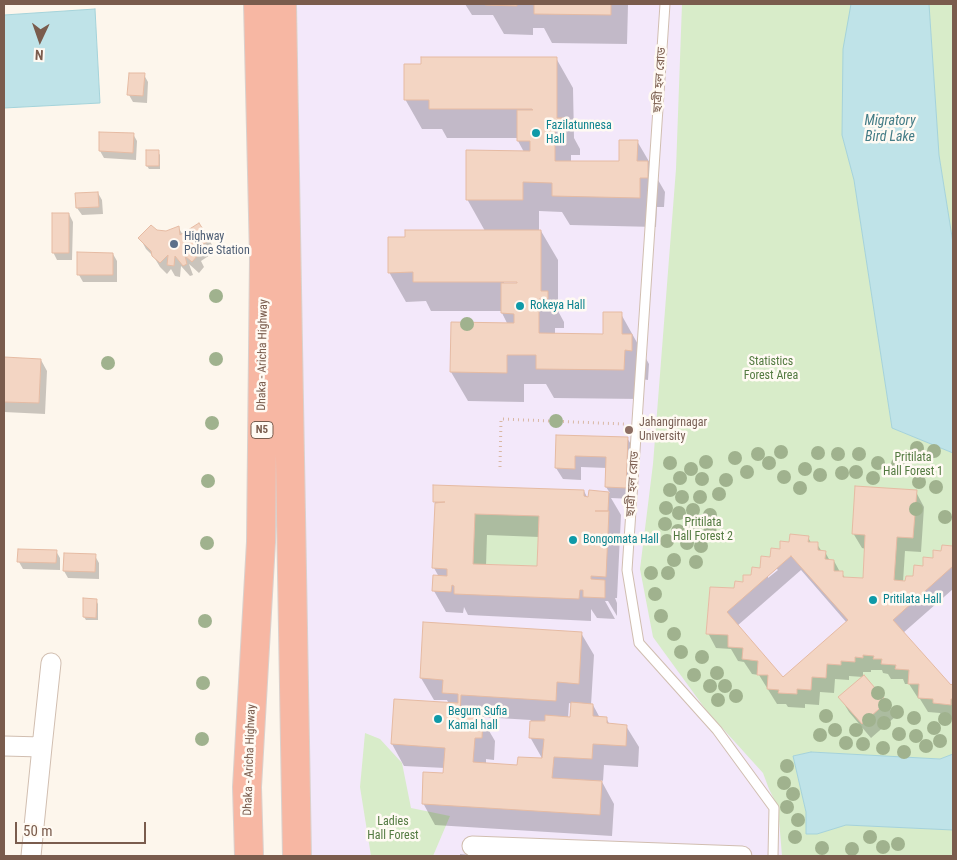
<!DOCTYPE html>
<meta charset="utf-8">
<style>
body{margin:0}
#map{position:relative;width:957px;height:860px;overflow:hidden;background:#fdf6ec;font-family:"Roboto Condensed",sans-serif}
canvas{display:block}
.frame{position:absolute;inset:0;border:5px solid #7a5c4d;pointer-events:none}
.north{position:absolute;left:15px;top:15px;width:50px;height:50px;-webkit-text-stroke:4px #fffaf3;paint-order:stroke;rotate:183deg;font-size:14px;font-weight:700;line-height:20px;text-align:center;color:#7a5c4d}
.north::after{content:'';display:block;margin:auto;width:18px;height:22px;background:#7a5c4d;clip-path:polygon(50% 0,100% 100%,50% 72%,0 100%)}
.scale{position:absolute;left:15px;top:822px;width:131px;height:22px;box-sizing:border-box;border:2px solid #7a5c4d;border-top:0;padding-left:6px;font-size:15px;line-height:18px;white-space:nowrap;color:#7a5c4d;-webkit-text-stroke:4px #fffaf3;paint-order:stroke}
</style>
<div id="map">
<canvas width="957" height="860"></canvas>
<div class="frame"></div>
<div class="north">N</div>
<div class="scale">50 m</div>
</div>
<script>
const c = document.querySelector('canvas').getContext('2d');
c.lineJoin = 'round';
function fillPath(path, color) { c.fillStyle = color; c.fill(path, 'evenodd'); }
const toPath = rows => new Path2D(rows.map(r => 'M' + r).join(''));
function stroke(path, color, width, dash) { c.strokeStyle = color; c.lineWidth = width; c.lineCap = dash ? 'butt' : 'round'; c.setLineDash(dash || []); c.stroke(path); }
function drawText(font, color, halo, rows, align = 'center') {
  c.font = font + ' "Roboto Condensed","Noto Sans Bengali",sans-serif'; c.lineWidth = 5; c.setLineDash([]); c.textBaseline = 'middle'; c.strokeStyle = halo; c.fillStyle = color; for (const [text, x, y, turn = 0] of rows) {
    c.save(); c.translate(x, y); c.rotate((+turn || 0) * Math.PI / 180); c.textAlign = isNaN(turn) ? turn : align; if (halo) c.strokeText(text, 0, 0); c.fillText(text, 0, 0); c.restore();
  }
}
const education = toPath([
 [297,4,953,4,953,856,311,856]
]);
const green = toPath([
 [682,4,852,4,843,64,842,135,854,180,892,428,953,453,953,546,942,545,941,551,933,550,933,558,924,557,923,566,914,566,913,576,906,576,905,581,894,580,897,537,913,537,916,491,865,535,863,578,843,577,843,571,834,571,834,560,825,559,825,551,818,550,818,542,808,542,808,536,790,535,789,542,780,541,780,549,771,548,770,557,761,556,760,568,752,567,751,575,744,575,743,582,735,581,734,588,710,587,706,633,728,635,728,646,743,648,742,659,758,661,757,674,768,675,779,690,779,693,797,689,811,690,812,677,826,678,827,664,841,665,841,661,855,662,855,657,862,658,863,655,874,656,874,659,882,659,881,664,896,665,895,669,909,670,908,683,919,684,918,698,933,699,933,703,950,704,951,699,953,699,953,754,940,759,811,752,793,756,806,812,817,834,846,825,953,830,953,856,782,856,778,807,769,789,763,773,706,710,653,637,640,569,653,464,676,169],
 [929,4,953,4,953,243,939,155],
 [475,514,539,516,537,566,473,564],
 [365,733,380,739,402,763,411,808,450,816,433,856,371,856,360,787]
]);
const water = toPath([
 [851,4,929,4,939,155,953,243,953,453,892,428,854,180,842,135,843,49,851,4],
 [95,9,100,103,4,108,4,15,95,9],
 [811,752,940,759,953,754,953,830,846,825,817,834,806,834,806,812,793,756,811,752]
]);
const shadow = toPath([
 [465,4,648,4,648,5,628,5,627,44,552,43,544,28,533,28,533,35,504,34,493,15,472,15],
 [556,58,573,88,574,138,580,149,580,155,571,155,571,162,620,162,637,141,654,170,654,173,665,192,664,207,657,207,656,227,570,225,562,212,539,211,539,231,541,231,558,260,558,311,564,322,564,328,555,328,555,335,604,335,621,314,649,364,648,380,641,379,641,399,554,398,546,384,524,384,524,402,468,401,451,372,508,325,502,313,502,311,431,311,426,301,406,302,389,272,406,238,485,231,467,199,524,152,518,141,518,138,447,138,442,129,422,129,405,99],
 [504,280,518,280,518,284,504,284],
 [144,75,148,82,147,103,133,102,129,95],
 [100,133,133,134,137,141,136,160,104,158,100,151],
 [158,152,160,155,160,169,149,169,147,166],
 [98,193,102,200,103,214,82,215,77,208],
 [69,214,73,222,72,260,57,260,53,252],
 [178,227,183,235,209,240,216,251,201,261,204,267,199,273,189,264,193,275,190,276,181,266,180,277,175,276,171,269,167,274,160,267,154,257,146,249,140,238,156,231,166,232],
 [113,254,117,261,117,282,83,282,79,275],
 [4,358,41,360,47,371,45,414,4,412],
 [557,436,627,438,634,449,632,499,611,498,621,515,617,598,615,598,617,603,617,616,608,601,605,601,615,619,597,618,591,609,591,621,468,615,464,607,463,613,446,612,434,591,439,577,434,568,436,505,434,501,584,491,589,501,590,492,610,493,606,487,607,468,581,467,581,480,563,479,556,468],
 [487,535,539,537,538,568,486,566],
 [916,492,924,507,921,552,905,551,903,582,907,582,914,577,924,568,943,552,943,546,953,547,953,589,903,633,951,687,953,685,953,719,943,718,940,713,928,712,920,699,918,698,909,684,905,684,903,679,891,679,888,674,883,673,882,670,871,670,871,672,863,672,863,676,886,702,895,717,871,738,849,712,840,697,863,677,849,676,849,680,835,679,834,693,820,692,819,705,805,704,805,708,788,707,786,704,777,704,759,675,752,674,744,662,738,661,731,649,716,648,708,633,735,590,753,577,781,550,790,543,808,537,811,543,817,544,822,552,825,552,830,561,834,561,840,572,842,573,845,578,864,579,866,549,862,548,853,533],
 [776,568,778,570,768,578,768,575],
 [801,570,847,623,783,678,737,626],
 [56,551,60,558,60,570,23,569,19,562],
 [95,556,99,563,99,579,68,578,64,571],
 [96,600,98,604,98,620,86,620,84,617],
 [581,633,594,655,591,705,593,705,600,718,606,718,610,725,626,726,639,747,638,767,604,765,603,781,601,780,614,804,612,836,435,825,423,803,444,775,445,768,404,766,392,744,395,701,449,704,447,700,434,700,421,678],
 [569,703,572,704,571,718,568,718],
 [481,717,531,720,530,737,543,760,518,766,486,764,486,759,494,760,495,741],
 [460,854,471,855,472,856,460,856]
]);
const building = toPath([
 [485,4,517,4,517,6,485,5,485,4],
 [534,4,611,4,611,15,534,14,534,4],
 [421,57,557,57,557,118,564,118,563,126,555,126,555,161,619,161,619,140,638,140,637,161,648,161,648,178,640,178,640,198,552,196,552,183,523,182,523,200,466,200,466,150,530,151,530,141,517,141,517,110,533,110,532,109,429,109,429,100,404,100,404,64,421,64,421,57],
 [129,73,145,73,143,96,127,95,129,73],
 [99,132,134,133,133,153,99,151,99,132],
 [146,150,159,150,159,166,146,166,146,150],
 [98,192,99,207,76,208,75,193,98,192],
 [52,213,69,213,69,253,52,253,52,213],
 [199,223,210,240,195,249,199,254,192,262,185,256,187,264,183,266,175,256,174,266,167,265,168,255,160,263,152,256,151,251,138,238,151,225,157,230,166,231,179,226,180,235,199,223],
 [405,230,541,230,541,291,548,291,548,299,539,299,539,333,603,334,603,312,622,312,622,334,632,334,632,351,625,350,624,370,536,369,536,355,507,355,507,373,450,372,451,322,514,323,514,314,501,313,501,283,517,283,517,282,413,282,413,272,388,273,388,237,405,237,405,230],
 [77,252,113,253,113,275,77,275,77,252],
 [4,357,41,359,39,403,4,402,4,357],
 [556,435,628,437,626,488,605,487,606,457,575,456,575,469,555,468,556,435],
 [433,485,584,490,584,496,588,497,589,490,609,492,608,511,595,511,609,511,606,577,591,576,591,579,605,580,605,598,583,597,583,590,580,590,579,599,454,594,454,586,452,585,451,592,432,591,433,575,447,576,447,569,432,568,435,503,445,502,433,502,433,485],
 [475,514,539,516,537,566,473,564,475,514],
 [855,486,917,490,913,538,897,537,894,580,905,581,906,576,913,576,914,565,923,566,923,557,933,558,933,550,941,551,942,545,953,546,953,566,893,620,951,685,953,683,953,699,951,699,951,705,933,703,933,699,918,698,919,684,908,684,909,670,895,669,896,665,881,664,882,659,873,659,874,656,863,655,863,658,855,657,855,662,841,661,841,665,827,664,826,678,812,677,811,690,797,689,797,694,778,693,779,690,767,689,768,675,757,675,758,661,742,659,743,648,728,647,728,635,706,634,710,587,734,588,735,581,743,582,743,575,751,575,752,567,760,568,761,556,770,557,771,548,780,549,780,541,789,542,790,534,809,536,808,542,818,542,818,550,826,551,825,559,834,560,834,571,843,571,843,577,863,578,865,535,852,534,855,486],
 [791,556,848,620,783,677,727,612,791,556],
 [18,549,57,550,56,563,17,562,18,549],
 [64,553,96,554,95,572,63,571,64,553],
 [83,598,97,599,96,618,83,617,83,598],
 [423,622,582,632,579,684,557,682,556,701,461,695,460,716,483,718,482,738,475,738,473,762,517,765,518,757,542,758,544,739,529,738,530,721,545,721,545,715,570,717,571,702,593,704,593,716,607,717,607,723,627,725,626,746,593,744,592,759,554,757,552,778,602,781,600,815,422,804,423,772,443,773,445,748,391,744,394,699,458,703,458,694,442,693,443,680,420,678,423,622],
 [864,675,887,702,862,724,838,697,864,675]
]);
const path = toPath([
 [500,467,501,419,624,424]
]);
const lane = toPath([
 [665,4,627,570,639,643,717,730,774,808,773,856]
]);
const street = toPath([
 [4,746,42,747,31,856],
 [42,747,51,663],
 [472,846,742,856]
]);
const highway = toPath([
 [282,4,297,856],
 [249,856,247,787,261,542,264,257,258,4]
]);
const trees = [
 [216,296],
 [467,324],
 [216,359],
 [108,363],
 [556,421],
 [212,423],
 [917,448],
 [934,451],
 [781,452],
 [818,453],
 [758,454],
 [838,454],
 [859,454],
 [735,458],
 [706,462],
 [670,463],
 [769,463],
 [878,463],
 [898,464],
 [691,469],
 [805,469],
 [747,472],
 [856,472],
 [842,473],
 [820,475],
 [784,477],
 [680,478],
 [873,478],
 [702,479],
 [726,480],
 [208,481],
 [919,482],
 [936,487],
 [800,488],
 [670,490],
 [719,494],
 [682,497],
 [700,497],
 [666,508],
 [916,509],
 [693,510],
 [679,513],
 [710,515],
 [945,517],
 [665,524],
 [695,528],
 [678,531],
 [710,532],
 [667,541],
 [207,543],
 [687,543],
 [701,546],
 [674,560],
 [696,562],
 [651,573],
 [668,573],
 [655,594],
 [661,616],
 [205,621],
 [674,634],
 [681,652],
 [702,657],
 [717,673],
 [694,675],
 [203,683],
 [710,686],
 [725,686],
 [878,693],
 [736,696],
 [718,700],
 [885,705],
 [897,712],
 [826,716],
 [914,718],
 [945,719],
 [869,720],
 [884,723],
 [934,728],
 [835,730],
 [856,730],
 [899,734],
 [820,735],
 [916,736],
 [202,739],
 [940,741],
 [846,743],
 [863,744],
 [926,746],
 [883,748],
 [904,752],
 [787,766],
 [784,783],
 [793,794],
 [787,807],
 [798,820],
 [795,837],
 [870,837],
 [898,844],
 [883,847],
 [822,848],
 [852,849]
];
const markers = [
 [536,133,5,"#0f9aa8"],
 [174,244,5,"#5c6f8a"],
 [520,306,5,"#0f9aa8"],
 [629,430,5,"#8d6e63"],
 [573,540,5,"#0f9aa8"],
 [873,600,5,"#0f9aa8"],
 [438,719,5,"#0f9aa8"]
];
const shields = [
 [262,430,22]
];
const shieldNames = [
 ["N5",262,430]
];
const streetNames = [
 ["ছাত্রী হল রোড",660,80,-86],
 ["Dhaka - Aricha Highway",263,355,-89],
 ["ছাত্রী হল রোড",633,484,-86],
 ["Dhaka - Aricha Highway",250,760,-88]
];
const cultureNames = [
 ["Fazilatunnesa",546,126],
 ["Hall",546,140],
 ["Rokeya Hall",530,306],
 ["Bongomata Hall",583,540],
 ["Pritilata Hall",883,600],
 ["Begum Sufia",448,712],
 ["Kamal hall",448,726]
];
const serviceNames = [
 ["Highway",184,237],
 ["Police Station",184,251]
];
const parkNames = [
 ["Statistics",771,362],
 ["Forest Area",771,376],
 ["Pritilata",913,458],
 ["Hall Forest 1",913,472],
 ["Pritilata",703,523],
 ["Hall Forest 2",703,537],
 ["Ladies",393,822],
 ["Hall Forest",393,836]
];
const educationNames = [
 ["Jahangirnagar",639,423],
 ["University",639,437]
];
const waterNames = [
 ["Migratory",890,121],
 ["Bird Lake",890,137]
];
fillPath(education, '#f3e8fa');
fillPath(green, '#d8ecc9');
fillPath(water, '#bfe3e8');
stroke(water, '#a5d3da', 1);
fillPath(shadow, '#0003');
fillPath(building, '#f3d5c3');
stroke(building, '#e6bba3', 1);
stroke(lane, '#d1beb0', 11);
stroke(street, '#d1beb0', 21);
stroke(highway, '#dad1cd', 30);
stroke(path, '#d9b8a5', 3, [1, 4]);
stroke(lane, '#fff', 9);
stroke(street, '#fff', 19);
stroke(highway, '#f7b7a3', 28);
c.fillStyle = '#a0b28e';
for (const [x, y] of trees) { c.beginPath(); c.arc(x, y, 7, 0, 2 * Math.PI); c.fill(); }
for (const [x, y, r, color] of markers) { const dot = new Path2D(); dot.arc(x, y, r, 0, 2 * Math.PI); c.fillStyle = color; c.fill(dot); stroke(dot, '#fffaf3', 2); }
for (const [x, y, w] of shields) { const box = new Path2D(); box.roundRect(x - w / 2, y - 8.5, w, 17, 4); c.fillStyle = '#fffaf3'; c.fill(box); stroke(box, '#7a5c4d', 1); }
drawText('bold 11px', '#7a5c4d', null, shieldNames);
drawText('12px', '#7a5c4d', '#fffaf3', streetNames);
drawText('12px', '#0d838f', '#fffaf3', cultureNames, 'left');
drawText('12px', '#4e5e75', '#fffaf3', serviceNames, 'left');
drawText('12px', '#537a41', '#fffaf3', parkNames);
drawText('12px', '#785e54', '#fffaf3', educationNames, 'left');
drawText('italic 14px', '#437c86', '#fffaf3', waterNames);
</script>
